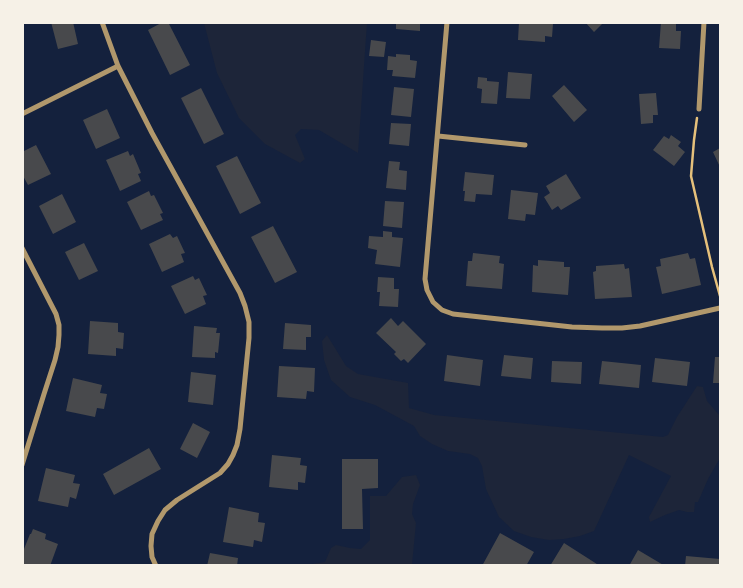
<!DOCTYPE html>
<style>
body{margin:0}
#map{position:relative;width:743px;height:588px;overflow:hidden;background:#14213d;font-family:Lato,sans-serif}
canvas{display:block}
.frame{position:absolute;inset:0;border:24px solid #f6f1e7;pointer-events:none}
</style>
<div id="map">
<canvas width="743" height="588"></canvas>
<div class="frame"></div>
</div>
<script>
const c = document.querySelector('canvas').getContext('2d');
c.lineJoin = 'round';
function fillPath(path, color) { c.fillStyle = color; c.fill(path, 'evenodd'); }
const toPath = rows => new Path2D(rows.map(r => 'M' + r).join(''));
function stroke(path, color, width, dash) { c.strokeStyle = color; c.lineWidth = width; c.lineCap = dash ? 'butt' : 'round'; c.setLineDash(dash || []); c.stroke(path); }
const green = toPath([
 [204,23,367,23,358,153,319,130,301,129,295,135,305,159,300,163,265,144,239,118,217,73],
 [327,335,346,366,358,374,408,383,409,408,434,415,663,437,668,435,677,417,697,386,703,387,707,401,720,416,720,458,708,479,698,502,695,502,694,512,687,512,679,510,665,515,650,522,649,517,671,476,629,455,594,531,580,536,564,539,549,540,531,537,514,531,499,517,486,489,482,466,478,458,470,454,448,451,432,444,420,436,414,426,375,405,350,397,331,380,324,360,322,341],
 [416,475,420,485,413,504,412,514,416,523,412,565,312,565,312,564,325,562,331,548,336,545,350,548,361,549,370,540,370,496,386,496,402,477]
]);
const building = toPath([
 [51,22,73,22,78,44,58,49],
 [163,22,168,22,190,65,170,75,148,30],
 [396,22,420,22,420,31,396,29],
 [519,22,546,22,553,24,552,37,545,36,545,42,518,40],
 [585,22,604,22,594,32],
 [661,22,676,22,676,31,681,31,680,49,659,48],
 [371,40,386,42,384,57,369,56],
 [396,54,410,55,410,60,417,61,415,78,392,76,393,70,387,70,388,56,396,57],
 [508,72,532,74,530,99,506,98],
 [478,77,487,78,487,81,499,82,497,104,481,103,482,89,477,88],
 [564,85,587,110,574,122,552,96],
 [394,87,414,89,411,117,391,115],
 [201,88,224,134,204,144,181,98],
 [656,93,658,115,653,115,653,123,641,124,639,94],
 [107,109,120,138,96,149,83,120],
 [391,123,411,124,409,146,389,144],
 [671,135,681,142,678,146,685,152,674,166,653,150,664,136,669,139],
 [36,145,51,174,28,185,22,174,22,152],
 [720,148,720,167,713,152],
 [128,151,130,156,133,154,141,173,138,174,141,181,120,191,106,160],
 [237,156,261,203,240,214,216,166],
 [389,161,400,162,399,170,407,171,406,190,386,188],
 [465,172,494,175,492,195,476,194,475,202,464,201,465,191,463,191],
 [566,174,581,198,561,210,558,206,552,210,544,197,550,193,546,186],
 [511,190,538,193,535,215,526,214,525,221,508,219],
 [149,191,151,196,154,195,163,213,160,214,163,220,141,230,127,202],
 [62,194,76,222,53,234,39,206],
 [385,201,404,202,402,228,383,226],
 [273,226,297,272,275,283,251,237],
 [383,231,392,232,392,237,403,238,400,267,375,264,377,250,368,248,369,236,383,237],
 [170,234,173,238,177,236,185,253,181,254,184,262,162,272,149,244],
 [84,243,98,271,79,280,65,252],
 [473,253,500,256,499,263,504,264,502,289,466,286,468,261,472,261],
 [688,253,690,259,695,258,701,285,662,294,656,267,661,266,660,259],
 [538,260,564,262,564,267,570,267,568,295,532,292,533,265,538,266],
 [624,264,625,269,629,268,632,297,595,299,593,272,596,271,596,266],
 [193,276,195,280,199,278,207,295,203,296,206,304,185,314,171,286],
 [378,277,394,278,394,289,399,289,398,307,379,306,380,292,377,292],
 [391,318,398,326,403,321,426,344,408,363,404,359,401,361,394,354,396,352,376,333],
 [90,321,118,323,118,332,124,333,123,349,116,348,116,356,88,354],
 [285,323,311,325,311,337,306,337,306,350,283,349],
 [194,326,217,328,216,333,220,333,218,353,215,352,215,358,192,357],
 [447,355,483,360,480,386,444,381],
 [504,355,533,358,531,379,501,376],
 [715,357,720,357,720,383,713,383],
 [655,358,690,362,687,386,652,382],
 [552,361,582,362,581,384,551,382],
 [602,361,641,365,639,388,599,384],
 [279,366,315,368,314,392,307,391,306,399,277,397],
 [191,372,216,375,213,405,188,402],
 [73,378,102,385,100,393,107,394,104,409,97,408,95,417,66,411],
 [193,423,210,432,197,458,180,449],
 [149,448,161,469,114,495,103,474],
 [272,455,301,458,300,465,307,466,305,483,298,482,298,490,269,487],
 [342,459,378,459,378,488,362,489,363,529,342,529],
 [46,468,75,475,73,483,80,484,76,499,70,497,68,507,38,501],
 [229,507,259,513,258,522,265,523,262,542,254,540,253,547,223,542],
 [33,529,46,534,45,539,58,544,50,566,22,566,22,554,30,534,31,534],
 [500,533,534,552,526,566,482,566],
 [564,543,600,566,550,566],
 [638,550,665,566,629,566],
 [210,553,238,558,237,566,207,566],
 [686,556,720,559,719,566,685,566]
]);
const path = toPath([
 [697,118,694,140,691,176,712,267,720,296]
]);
const minor = toPath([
 [102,22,118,66,152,133,240,293,245,306,249,322,249,338,240,429,237,445,233,455,228,464,220,473,177,500,165,510,158,521,152,534,151,546,152,557,156,566],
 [447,22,425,279,427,290,433,302,442,310,453,314,572,327,602,328,622,328,640,326,720,308],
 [699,109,704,22],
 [22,114,118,66],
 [438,136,525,145],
 [22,248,56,314,59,325,59,335,58,347,55,360,44,394,22,465]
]);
fillPath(green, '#1d2539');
fillPath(building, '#48494c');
stroke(path, '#e5c07b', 2.5);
stroke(minor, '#b1986c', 5);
</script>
